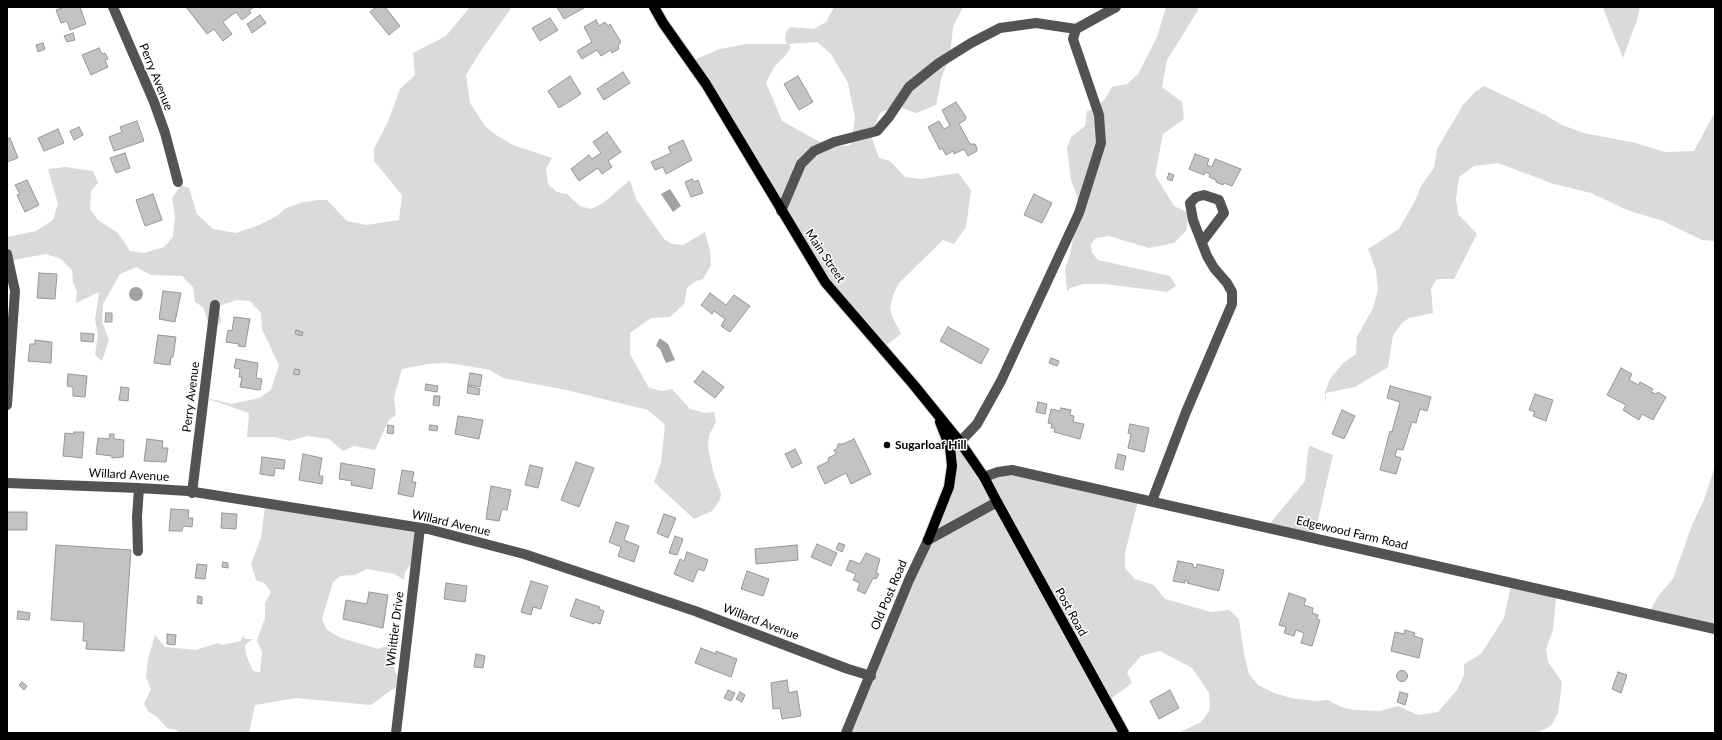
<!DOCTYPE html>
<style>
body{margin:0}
#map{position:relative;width:1722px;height:740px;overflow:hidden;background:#fff;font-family:Lato,sans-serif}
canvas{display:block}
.frame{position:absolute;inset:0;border:8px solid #000;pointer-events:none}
</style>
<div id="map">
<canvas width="1722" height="740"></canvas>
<div class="frame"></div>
</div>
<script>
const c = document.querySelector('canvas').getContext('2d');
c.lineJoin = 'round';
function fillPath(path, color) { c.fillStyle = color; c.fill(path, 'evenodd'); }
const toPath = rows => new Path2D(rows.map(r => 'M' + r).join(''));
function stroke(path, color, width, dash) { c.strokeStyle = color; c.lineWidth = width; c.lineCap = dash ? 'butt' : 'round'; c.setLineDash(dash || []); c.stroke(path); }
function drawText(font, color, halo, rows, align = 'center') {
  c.font = font + ' Lato,sans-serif'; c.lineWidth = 3; c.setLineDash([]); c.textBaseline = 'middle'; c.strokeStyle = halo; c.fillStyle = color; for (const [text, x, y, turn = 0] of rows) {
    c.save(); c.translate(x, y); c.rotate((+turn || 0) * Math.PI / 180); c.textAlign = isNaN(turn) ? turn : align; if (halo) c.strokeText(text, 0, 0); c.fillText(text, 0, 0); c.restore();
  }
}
const green = toPath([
 [470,7,512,7,482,49,466,75,470,103,485,126,496,135,513,145,552,158,546,169,548,184,557,192,567,194,580,206,591,209,603,203,630,180,636,199,664,239,672,244,683,245,705,232,710,250,711,265,703,279,696,281,687,288,684,304,670,317,651,318,630,333,630,354,649,388,663,391,672,389,690,409,706,413,714,412,716,422,709,435,708,449,714,475,721,493,720,500,712,511,694,519,654,482,661,463,665,425,648,410,566,390,503,378,490,370,473,367,448,363,428,364,402,369,394,397,396,415,389,420,375,450,354,446,343,451,329,439,308,436,289,441,275,437,247,437,249,413,203,397,232,404,259,398,271,390,279,365,262,329,261,313,250,301,237,300,219,306,221,321,212,334,203,307,195,302,193,287,182,276,151,275,136,267,120,274,103,304,102,322,109,340,102,361,95,355,98,335,95,319,99,292,76,303,77,292,73,283,72,270,61,259,46,254,8,261,7,237,36,231,53,220,58,204,48,169,65,167,93,171,98,183,91,191,90,209,98,220,118,233,130,251,144,253,164,247,173,237,175,216,172,198,181,185,189,188,197,214,213,229,236,233,259,225,277,216,286,208,304,202,319,200,327,200,347,221,366,225,399,220,402,195,374,161,374,149,387,124,400,89,415,75,413,53,446,36],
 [834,7,963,7,953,27,950,56,942,76,936,105,916,113,896,106,880,113,871,135,879,158,890,161,905,177,921,179,958,173,971,190,966,227,954,244,943,240,899,283,894,293,890,307,892,316,901,334,880,350,875,348,840,309,691,61,720,49,746,44,787,44,785,40,786,32,790,27,814,29,826,22],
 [817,42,831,54,848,83,855,118,851,145,829,147,782,121,766,83,774,67,785,56,791,47,788,44],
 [1166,7,1197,7,1198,10,1167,60,1162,87,1182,102,1184,119,1163,134,1155,175,1174,206,1189,213,1186,231,1174,243,1149,248,1109,236,1096,238,1091,244,1092,253,1098,260,1170,276,1176,286,1167,292,1105,284,1084,284,1070,288,1067,291,1065,269,1070,255,1079,206,1077,196,1071,180,1067,148,1071,137,1085,126,1087,111,1094,109,1105,99,1112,87,1127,84,1138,74,1157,37],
 [1597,7,1640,7,1637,20,1623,58,1603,8],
 [1484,86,1545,115,1562,125,1584,133,1636,143,1665,152,1694,151,1715,112,1715,241,1702,240,1663,221,1627,210,1591,193,1554,184,1498,163,1474,166,1459,177,1456,199,1458,214,1477,234,1454,279,1437,279,1431,288,1433,313,1409,318,1402,323,1393,335,1388,367,1355,387,1326,393,1325,406,1325,392,1330,379,1343,363,1356,354,1357,337,1373,308,1378,290,1376,270,1368,249,1399,229,1415,201,1421,186,1434,168,1437,149,1463,105,1475,92],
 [940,424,981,477,995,472,1138,501,1125,553,1125,568,1135,579,1154,585,1165,599,1211,612,1229,610,1239,619,1244,654,1249,674,1258,685,1274,693,1291,698,1315,701,1328,700,1341,707,1354,710,1380,711,1398,706,1418,715,1438,712,1457,690,1464,675,1464,664,1481,654,1504,618,1511,585,1556,597,1553,630,1546,649,1548,662,1562,682,1558,713,1551,726,1537,733,1178,733,1201,722,1209,711,1210,706,1209,693,1192,668,1160,651,1141,656,1127,672,1132,683,1105,703,1121,733,844,733,947,489,950,463],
 [1310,445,1310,446,1333,455,1314,537,1268,526,1305,481,1308,450],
 [1715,466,1715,630,1648,614,1659,595,1673,579,1692,525,1704,500],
 [265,506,417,529,412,563,405,572,404,580,395,574,367,569,355,575,340,576,333,582,322,619,327,630,341,638,378,649,392,644,395,672,404,681,371,705,296,698,255,705,249,733,179,733,177,730,167,728,157,717,148,711,144,704,151,689,146,677,148,659,155,635,165,647,196,650,218,643,221,645,241,641,243,635,245,639,253,639,245,645,246,655,253,671,260,672,262,652,257,640,265,618,265,603,271,592,264,583,256,580,251,564,261,537]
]);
const water = toPath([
 [670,189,681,206,673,212,661,194],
 '129 294a7 7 0 1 1 14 0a7 7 0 1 1-14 0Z',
 [659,339,661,339,668,344,675,360,666,363,660,349,656,346]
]);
const building = toPath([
 [64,7,80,7,86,24,70,30,67,21,61,23,56,10,64,7],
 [186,7,254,7,249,11,251,13,242,20,236,12,223,22,232,34,223,41,214,29,207,34,186,7],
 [376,7,385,7,400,26,389,35,370,12,376,7],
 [557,7,583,7,584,8,564,19,557,7],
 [260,15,266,23,252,33,247,24,260,15],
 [550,18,558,30,540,41,532,28,550,18],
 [596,20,599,26,605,22,608,26,610,24,621,42,618,46,619,49,612,53,611,50,601,56,597,50,582,59,577,51,592,42,584,27,596,20],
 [73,33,75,40,67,42,64,36,73,33],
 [43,43,45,49,38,52,36,45,43,43],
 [99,48,102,54,105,53,108,59,105,60,108,67,91,75,82,55,99,48],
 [623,72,630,83,604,100,597,89,623,72],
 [570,76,581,94,559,108,548,91,570,76],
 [798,76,813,102,799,110,784,84,798,76],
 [956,102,966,117,965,120,959,124,970,144,975,144,977,148,977,151,968,156,964,149,954,154,953,151,946,155,942,148,940,150,928,127,939,121,944,129,950,126,942,110,956,102],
 [137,121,144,141,114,151,109,137,122,132,120,127,137,121],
 [79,127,83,135,74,140,70,131,79,127],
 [58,129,64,143,44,151,38,138,58,129],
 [607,132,621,152,608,161,612,167,602,174,598,168,579,181,571,169,589,155,592,159,601,153,593,142,607,132],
 [10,138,18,158,7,162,7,139,10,138],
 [683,140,692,160,666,174,663,167,655,170,651,162,671,153,668,147,683,140],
 [125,153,130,168,116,173,110,158,125,153],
 [1195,154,1209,159,1207,165,1212,167,1215,159,1241,169,1232,186,1224,183,1223,185,1216,182,1216,180,1209,177,1210,174,1205,172,1204,175,1189,169,1195,154],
 [1169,173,1174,175,1172,181,1167,179,1169,173],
 [692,179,694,182,698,180,703,193,691,197,685,182,692,179],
 [27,180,39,205,25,212,17,195,20,194,15,185,27,180],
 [153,194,162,220,145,226,136,200,153,194],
 [1034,194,1052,203,1042,223,1024,215,1034,194],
 [39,273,57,274,55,299,37,298,39,273],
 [163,291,181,293,175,322,159,319,163,291],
 [710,293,726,305,734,295,750,306,730,332,721,326,725,319,714,311,712,314,701,305,710,293],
 [106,313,112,313,112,322,105,322,106,313],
 [234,317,250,319,245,347,238,346,239,344,226,342,228,330,232,331,234,317],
 [948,327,989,349,981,364,940,341,948,327],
 [296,330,303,332,302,336,295,334,296,330],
 [81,333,94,334,93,342,81,341,81,333],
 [158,335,176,337,173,357,171,357,170,365,154,363,158,335],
 [35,340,52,342,51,363,28,361,30,344,35,344,35,340],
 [1051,358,1059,361,1057,366,1049,363,1051,358],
 [236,359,258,363,256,378,262,379,260,390,240,387,242,377,239,377,240,369,234,368,236,359],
 [1621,368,1632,374,1629,380,1639,385,1640,382,1653,389,1651,392,1656,394,1658,392,1666,397,1653,420,1642,414,1639,420,1623,410,1626,405,1607,395,1621,368],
 [295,369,300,370,299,375,293,374,295,369],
 [703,371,724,387,715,398,694,382,703,371],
 [470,373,482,375,480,387,468,385,470,373],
 [68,374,87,376,85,397,73,396,73,387,67,386,68,374],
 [426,384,438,386,437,392,425,390,426,384],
 [468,386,480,389,479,395,467,393,468,386],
 [1390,386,1431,397,1427,411,1420,409,1416,423,1412,422,1403,450,1397,449,1395,456,1401,458,1396,474,1380,470,1390,431,1392,432,1400,402,1387,398,1390,386],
 [121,387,129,388,128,401,119,400,121,387],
 [1535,394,1553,400,1546,421,1533,416,1535,412,1529,410,1535,394],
 [434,396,440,396,439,406,433,405,434,396],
 [1038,402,1047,404,1045,414,1036,412,1038,402],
 [1061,408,1071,410,1070,415,1074,416,1073,422,1084,424,1080,439,1054,432,1055,428,1051,428,1052,424,1048,423,1051,409,1060,411,1061,408],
 [1342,410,1355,416,1344,439,1332,434,1342,410],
 [458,416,483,420,479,439,455,434,458,416],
 [1130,424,1149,428,1144,452,1128,448,1131,434,1128,433,1130,424],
 [388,425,394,426,393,434,387,433,388,425],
 [430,425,438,426,437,431,429,430,430,425],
 [74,432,84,432,82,458,63,456,65,433,74,434,74,432],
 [110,434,114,434,114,439,124,440,123,457,112,458,112,456,96,454,98,438,109,439,110,434],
 [147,439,163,441,162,448,168,448,166,462,144,461,147,439],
 [854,439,871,474,851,484,846,473,825,484,817,467,829,461,828,458,836,454,834,450,837,449,838,444,843,444,854,439],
 [795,449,802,463,792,468,785,454,795,449],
 [303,454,322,458,319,476,323,476,322,484,299,480,303,454],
 [1118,454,1126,456,1123,470,1115,468,1118,454],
 [262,457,285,460,284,469,275,468,274,476,260,474,262,457],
 [576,462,594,468,579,507,561,500,576,462],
 [341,463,375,469,372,489,351,485,352,481,339,479,341,463],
 [530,465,543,468,538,488,525,485,530,465],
 [402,470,414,472,412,482,416,482,413,497,398,494,402,470],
 [491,486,511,490,507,510,502,509,499,521,486,519,491,486],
 [171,509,189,510,188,518,193,518,192,527,183,526,182,531,169,531,171,509],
 [7,512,27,512,27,530,7,530,7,512],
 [222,513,237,514,236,529,221,528,222,513],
 [664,514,676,518,668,538,657,533,664,514],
 [616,522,629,526,624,540,639,546,634,562,618,556,621,547,609,542,616,522],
 [675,536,683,539,677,555,669,553,675,536],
 [839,543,845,545,842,552,836,549,839,543],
 [817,544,837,553,831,566,811,557,817,544],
 [56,545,131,550,124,651,86,649,87,641,83,641,84,622,51,620,56,545],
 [797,545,798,560,756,564,755,549,797,545],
 [687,552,708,560,704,571,698,569,693,582,674,574,680,559,684,561,687,552],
 [866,553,880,559,876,573,879,574,876,579,873,578,865,594,857,590,860,583,853,580,856,574,846,570,850,560,860,564,866,553],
 [1178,561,1193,564,1193,567,1196,568,1197,564,1224,570,1219,591,1187,583,1188,581,1185,580,1185,583,1173,581,1178,561],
 [223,562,228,563,228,568,222,567,223,562],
 [197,564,207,565,205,579,195,578,197,564],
 [747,571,769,579,763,596,741,589,747,571],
 [531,581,548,586,541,609,533,607,531,615,521,612,531,581],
 [446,583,467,586,465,602,444,599,446,583],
 [369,592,388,595,383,628,343,619,346,600,367,604,369,592],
 [1289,593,1306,599,1304,605,1313,608,1312,613,1318,615,1317,619,1320,620,1312,646,1301,643,1304,633,1296,630,1294,636,1284,633,1286,627,1279,625,1289,593],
 [198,596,202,597,202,604,197,603,198,596],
 [576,599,600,607,599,609,604,611,600,624,595,622,594,624,570,616,576,599],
 [18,611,30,613,29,620,17,619,18,611],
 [1405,630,1415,633,1414,636,1423,639,1419,658,1391,651,1395,632,1404,634,1405,630],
 [167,634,176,635,175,645,167,644,167,634],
 [701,648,716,654,716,651,737,659,731,677,695,663,701,648],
 [476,654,485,656,483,668,474,667,476,654],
 '1396.5 676a5.5 5.5 0 1 1 11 0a5.5 5.5 0 1 1-11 0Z',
 [1618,672,1627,675,1621,693,1612,689,1618,672],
 [787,680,789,693,797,691,801,716,782,719,780,708,773,709,771,683,787,680],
 [22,682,27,686,24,690,19,685,22,682],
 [728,690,735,693,731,701,724,698,728,690],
 [1170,690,1179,708,1159,719,1150,701,1170,690],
 [740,692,745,695,742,702,736,699,740,692],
 [1400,692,1408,694,1405,705,1397,702,1400,692]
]);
const minor = toPath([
 [113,7,154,102,165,133,178,182],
 [781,211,801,164,814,151,834,142,877,131,889,117,909,87,939,63,971,43,1000,28,1036,23,1076,29],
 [7,254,15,291,7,405],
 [960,442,977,424,1001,381,1079,213,1101,143,1099,115,1073,39,1076,29,1116,7],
 [984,477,998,472,1012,470,1715,629],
 [7,483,139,488,188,491,428,529,524,554,695,611,848,669,871,676],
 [192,493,215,305],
 [1152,501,1186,412,1232,304,1232,292,1227,283,1214,268,1207,256,1193,220,1190,203,1196,197,1204,195,1219,200,1224,213,1202,242],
 [138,551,137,517,139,488],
 [396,733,420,528],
 [846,733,909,580,928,540,997,502]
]);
const major = toPath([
 [654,7,663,23,706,84,825,282,913,384,960,442,984,477,997,502,1124,733],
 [928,540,949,487,952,466,950,447,940,422]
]);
const markers = [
 [887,445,4,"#000"]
];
const streetNames = [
 ["Perry Avenue",156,77,68],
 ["Main Street",825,256,56],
 ["Perry Avenue",191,397,-83],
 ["Willard Avenue",129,475,3],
 ["Willard Avenue",451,523,13],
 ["Edgewood Farm Road",1352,533,13],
 ["Old Post Road",889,595,-67],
 ["Post Road",1071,612,61],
 ["Willard Avenue",761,622,21],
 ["Whittier Drive",395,629,-83]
];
const poiNames = [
 ["Sugarloaf Hill",895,445]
];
fillPath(green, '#dadada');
fillPath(water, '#a1a1a1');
fillPath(building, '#c3c3c3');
stroke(building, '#979797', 1);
stroke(major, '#dbdbdb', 12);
stroke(minor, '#535353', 10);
stroke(major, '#000', 10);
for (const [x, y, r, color] of markers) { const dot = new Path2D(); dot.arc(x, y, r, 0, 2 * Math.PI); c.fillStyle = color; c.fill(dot); stroke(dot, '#fff', 1.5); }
drawText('12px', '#000', '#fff', streetNames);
drawText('bold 12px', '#000', '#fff', poiNames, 'left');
</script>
